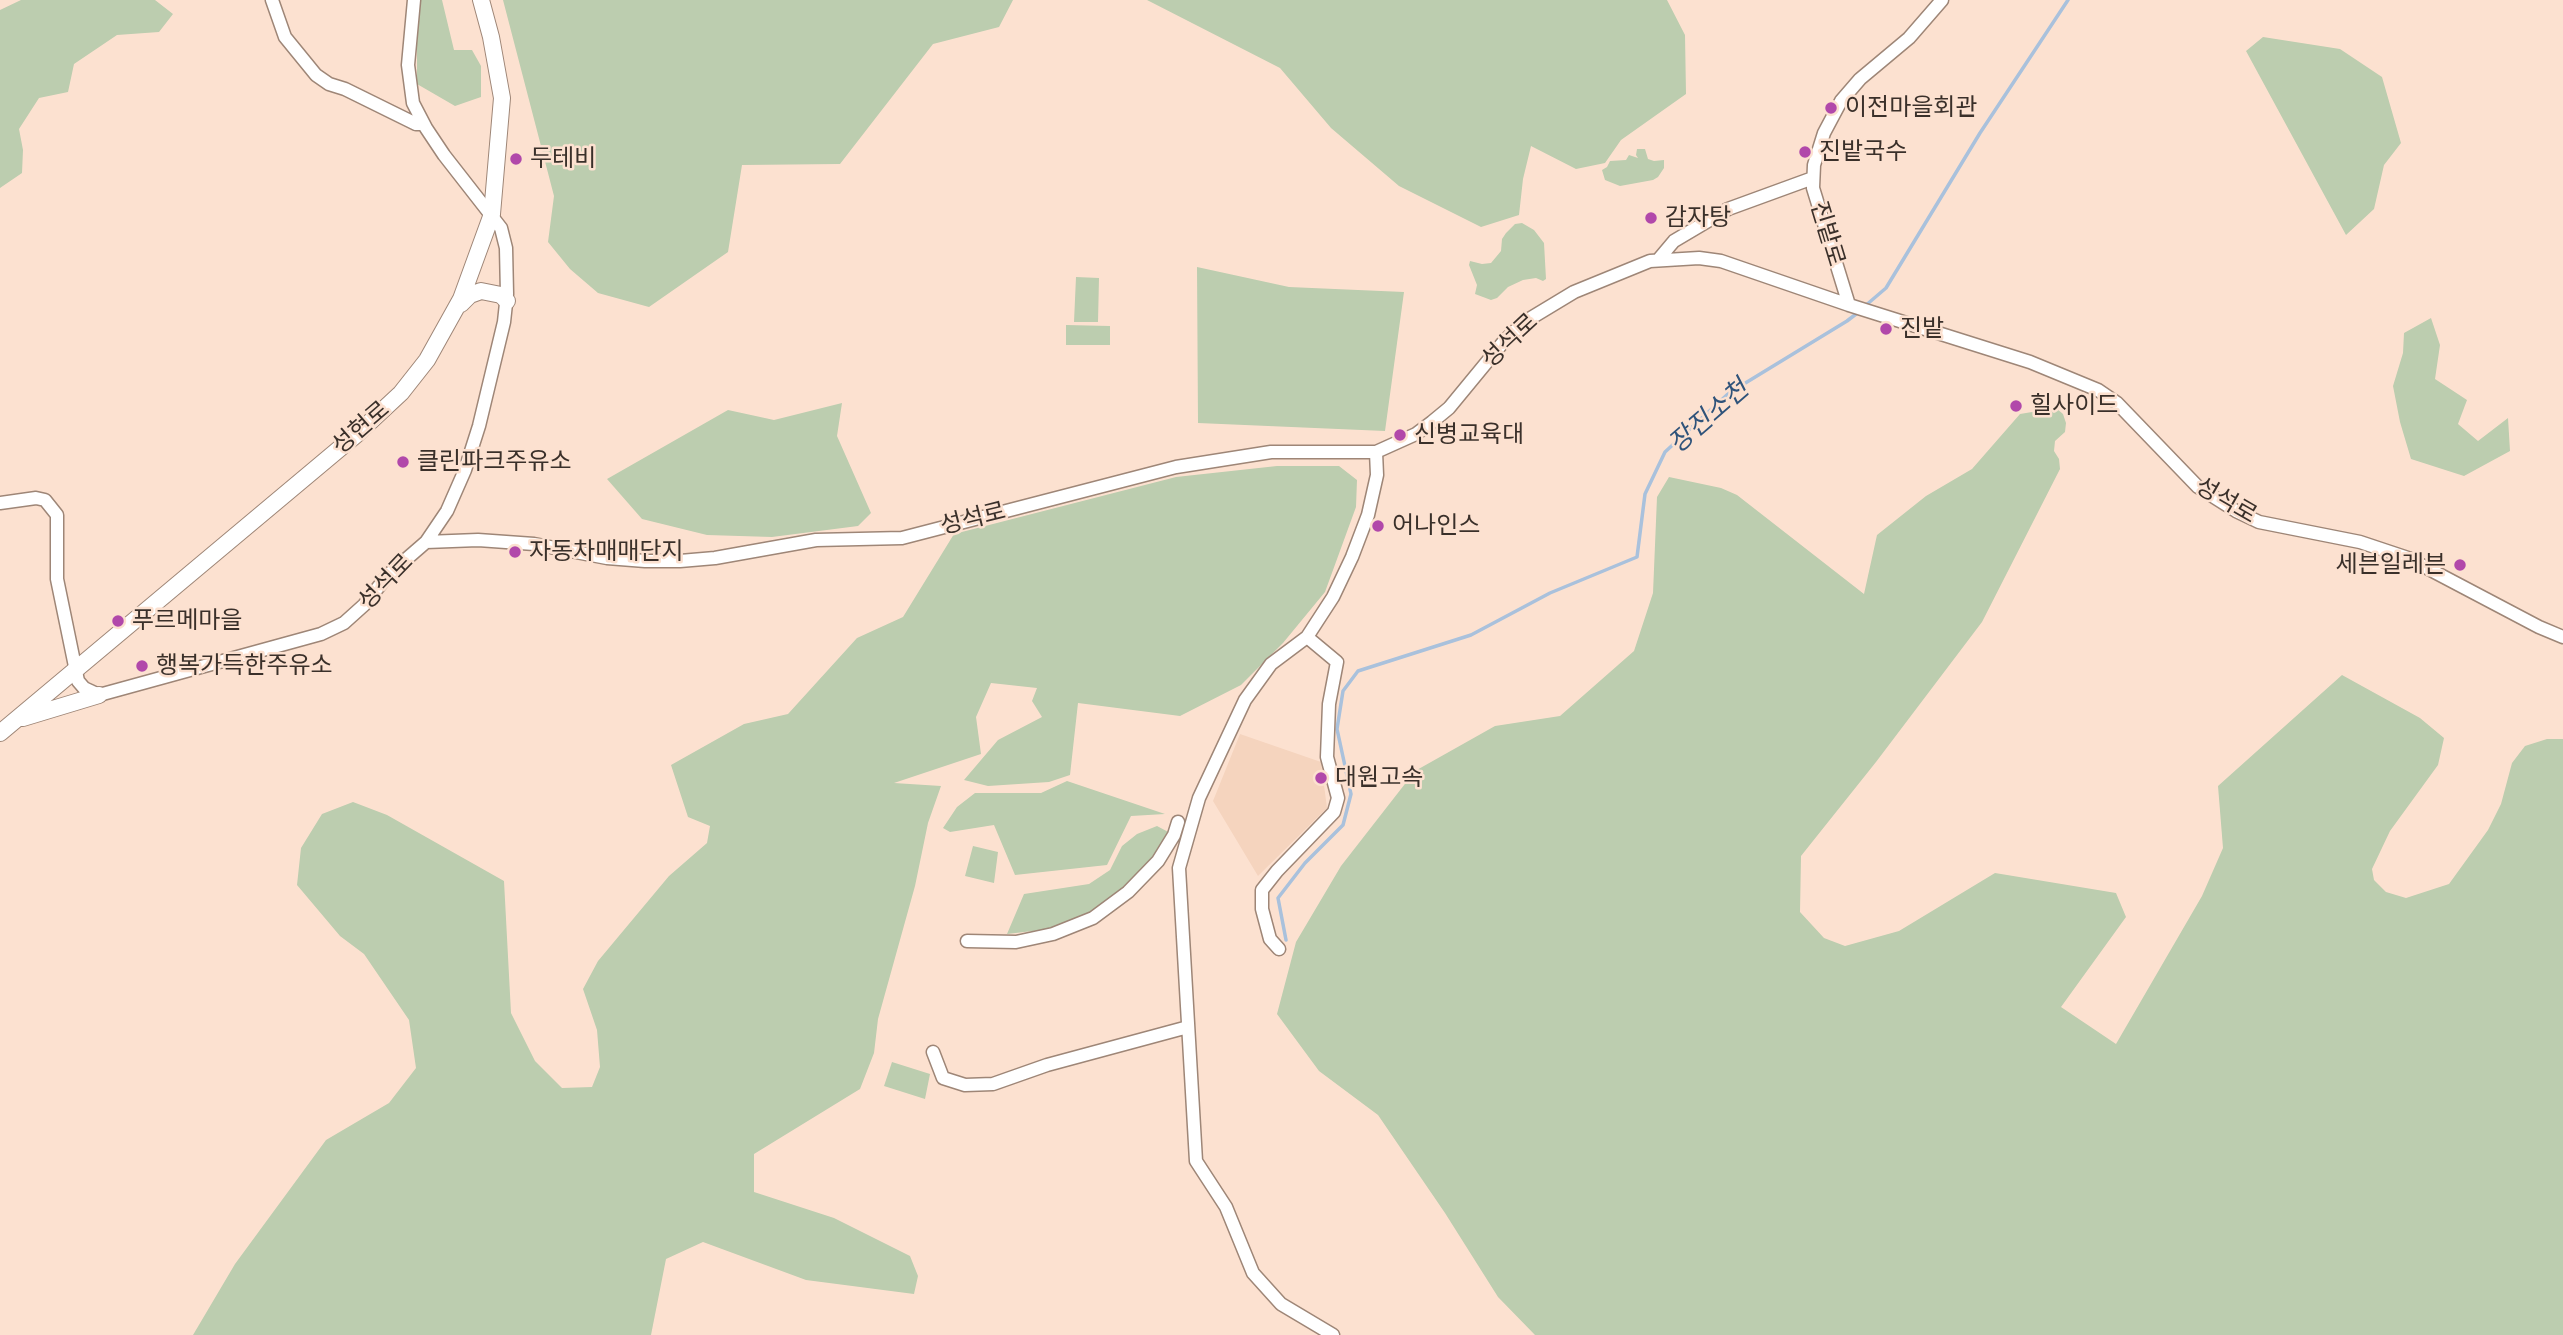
<!DOCTYPE html>
<meta charset="utf-8">
<style>
body{margin:0}
canvas{display:block;background:#fce1d0}
</style>
<canvas width="2563" height="1335"></canvas>
<script>
const c = document.querySelector('canvas').getContext('2d');
c.lineJoin = 'round';
function fillPath(path, color) { c.fillStyle = color; c.fill(path, 'evenodd'); }
const toPath = rows => new Path2D(rows.map(r => 'M' + r).join(''));
function stroke(path, color, width, dash) { c.strokeStyle = color; c.lineWidth = width; c.lineCap = dash ? 'butt' : 'round'; c.setLineDash(dash || []); c.stroke(path); }
function drawText(font, color, halo, rows, align = 'center') {
  c.font = font + ' Rubik,"Noto Sans KR",sans-serif'; c.lineWidth = 5; c.setLineDash([]); c.textBaseline = 'middle'; c.strokeStyle = halo; c.fillStyle = color; for (const [text, x, y, turn = 0] of rows) {
    c.save(); c.translate(x, y); c.rotate((+turn || 0) * Math.PI / 180); c.textAlign = isNaN(turn) ? turn : align; if (halo) c.strokeText(text, 0, 0); c.fillText(text, 0, 0); c.restore();
  }
}
const built = toPath([
 [1240,734,1321,762,1327,808,1258,876,1213,801]
]);
const green = toPath([
 [21,0,155,0,173,14,159,32,117,35,74,64,68,92,39,98,19,129,23,150,22,173,0,188,0,10],
 [421,0,442,0,454,50,472,50,481,66,481,97,455,106,417,84,417,22],
 [503,0,1013,0,999,27,933,44,840,164,742,165,728,252,649,307,598,293,570,269,548,242,554,196],
 [1147,0,1667,0,1685,35,1686,94,1621,140,1605,163,1576,169,1531,146,1523,179,1519,215,1481,227,1399,186,1331,128,1280,68],
 [2263,37,2340,49,2382,77,2401,143,2384,165,2374,209,2346,235,2246,51],
 [1637,149,1645,149,1648,159,1654,161,1664,160,1664,168,1658,177,1653,180,1620,186,1605,180,1602,170,1607,167,1610,161,1626,160,1629,155,1638,158,1636,155],
 [1522,223,1534,230,1544,243,1546,279,1543,281,1536,278,1523,280,1508,287,1497,298,1491,300,1475,294,1477,285,1469,265,1470,261,1482,264,1491,263,1501,251,1502,239,1506,233,1515,224],
 [1197,267,1289,287,1404,292,1385,431,1198,423],
 [1076,277,1099,278,1098,322,1074,322],
 [2431,318,2440,345,2435,379,2467,400,2458,424,2478,441,2508,418,2510,451,2464,476,2411,459,2400,422,2393,386,2403,353,2404,333],
 [1066,325,1110,326,1110,345,1066,345],
 [842,403,837,436,871,513,858,526,772,537,707,535,642,519,607,479,728,410,774,420],
 [2056,408,2063,414,2066,423,2065,432,2055,441,2054,451,2059,459,2060,469,1982,622,1876,762,1801,856,1800,912,1824,938,1845,946,1899,931,1995,873,2116,893,2126,917,2061,1007,2116,1044,2202,896,2223,848,2218,786,2342,675,2420,718,2444,738,2438,765,2390,831,2372,869,2374,880,2386,892,2406,898,2449,884,2488,830,2501,804,2512,763,2525,746,2547,739,2563,739,2563,1335,1535,1335,1498,1297,1445,1213,1378,1115,1319,1071,1277,1014,1296,942,1341,866,1415,771,1495,726,1560,716,1634,651,1653,593,1657,497,1669,477,1721,488,1737,495,1864,594,1877,535,1926,496,1972,469,2020,414],
 [1277,466,1339,466,1357,480,1356,507,1325,592,1283,643,1241,685,1180,716,1078,703,1070,775,1049,782,988,786,964,780,998,740,1042,717,1032,701,1037,688,991,683,976,717,981,754,894,783,941,786,928,823,915,886,878,1019,874,1053,860,1089,754,1154,754,1192,834,1218,910,1256,918,1276,914,1294,806,1280,703,1242,666,1259,651,1335,193,1335,235,1264,326,1140,389,1103,416,1068,409,1020,364,954,340,936,297,885,301,848,322,814,353,802,387,815,504,881,511,1013,535,1061,562,1088,592,1087,600,1067,597,1030,583,989,598,961,669,876,707,843,710,826,688,817,671,765,744,724,788,714,857,638,903,617,954,534,1176,477],
 [1067,781,1165,814,1131,816,1107,865,1015,875,994,825,950,832,943,828,957,807,975,793,1041,793],
 [1157,826,1174,835,1134,885,1087,915,1050,929,1007,934,1024,894,1089,884,1110,870,1122,846,1137,834],
 [973,846,998,852,994,883,965,876],
 [892,1062,930,1074,925,1099,884,1086]
]);
const stream = toPath([
 [1865,306,1886,288,1980,133,2068,0],
 [1286,940,1278,898,1305,863,1343,825,1351,794,1337,729,1343,691,1358,671,1471,635,1550,593,1637,557,1645,494,1665,452,1729,393,1847,321,1860,311]
]);
const minor = toPath([
 [272,0,285,37,316,75,329,84,345,89,416,124,424,124],
 [414,0,408,65,413,103,426,128,444,155,501,228,506,248,507,294,504,322,479,426,465,470,447,511,426,542],
 [1658,260,1674,241,1728,209,1813,178],
 [1849,305,1813,188,1814,165,1824,133,1841,101,1860,79,1909,38,1942,0],
 [0,503,36,498,45,500,57,515,57,579,78,681,84,688,99,695,321,634,344,623,364,605,388,575,426,542,478,540,534,544,607,558,645,561,680,561,715,558,816,540,902,538,1176,467,1271,452,1376,452,1416,434,1432,422,1449,408,1505,340,1526,321,1574,292,1650,261,1699,258,1721,261,1849,305,2030,362,2098,390,2117,403,2198,487,2236,511,2259,522,2360,542,2408,558,2539,627,2563,637],
 [967,941,1016,942,1053,934,1093,918,1128,892,1158,861,1174,835,1178,822],
 [1279,949,1270,939,1262,909,1262,890,1277,871,1334,812,1338,798,1327,757,1329,704,1337,662,1307,637],
 [933,1052,943,1078,965,1085,993,1084,1047,1065,1188,1027],
 [1333,1335,1281,1304,1253,1273,1226,1207,1196,1161,1179,868,1199,798,1245,700,1271,664,1307,637,1333,597,1352,557,1368,515,1377,475,1376,452]
]);
const major = toPath([
 [461,304,470,295,481,291,501,295,507,301],
 [23,718,99,695],
 [0,733,357,434,401,393,427,360,461,299,492,214,502,98,491,37,481,0]
]);
const markers = [
 [1831,108,7,"#b148aa"],
 [1805,152,7,"#b148aa"],
 [516,159,7,"#b148aa"],
 [1651,218,7,"#b148aa"],
 [1886,329,7,"#b148aa"],
 [2016,406,7,"#b148aa"],
 [1400,435,7,"#b148aa"],
 [403,462,7,"#b148aa"],
 [1378,526,7,"#b148aa"],
 [515,552,7,"#b148aa"],
 [2460,565,7,"#b148aa"],
 [118,621,7,"#b148aa"],
 [142,666,7,"#b148aa"],
 [1321,778,7,"#b148aa"]
];
const poiNames = [
 ["이전마을회관",1845,108],
 ["진밭국수",1819,152],
 ["두테비",530,159],
 ["감자탕",1665,218],
 ["진밭",1900,329],
 ["힐사이드",2030,406],
 ["신병교육대",1414,435],
 ["클린파크주유소",417,462],
 ["어나인스",1392,526],
 ["자동차매매단지",529,552],
 ["세븐일레븐",2446,565,"right"],
 ["푸르메마을",132,621],
 ["행복가득한주유소",156,666],
 ["대원고속",1335,778]
];
const streetNames = [
 ["진밭로",1827,234,73],
 ["성석로",1510,341,-43],
 ["성현로",361,428,-41],
 ["성석로",2226,501,30],
 ["성석로",973,519,-14],
 ["성석로",386,582,-46]
];
const waterNames = [
 ["장진소천",1709,417,-41]
];
fillPath(built, '#f5d4be');
fillPath(green, '#bccdaf');
stroke(stream, '#a9c1dc', 3.5);
stroke(minor, '#9e8677', 15);
stroke(major, '#9e8677', 18);
stroke(minor, '#fff', 12);
stroke(major, '#fff', 16);
for (const [x, y, r, color] of markers) { const dot = new Path2D(); dot.arc(x, y, r, 0, 2 * Math.PI); c.fillStyle = color; c.fill(dot); stroke(dot, '#fce1d0', 2.5); }
drawText('24px', '#3a302a', '#fce1d0', poiNames, 'left');
drawText('24px', '#3a302a', '#fce1d0', streetNames);
drawText('italic 26px', '#2f537a', '#fce1d0', waterNames);
</script>
